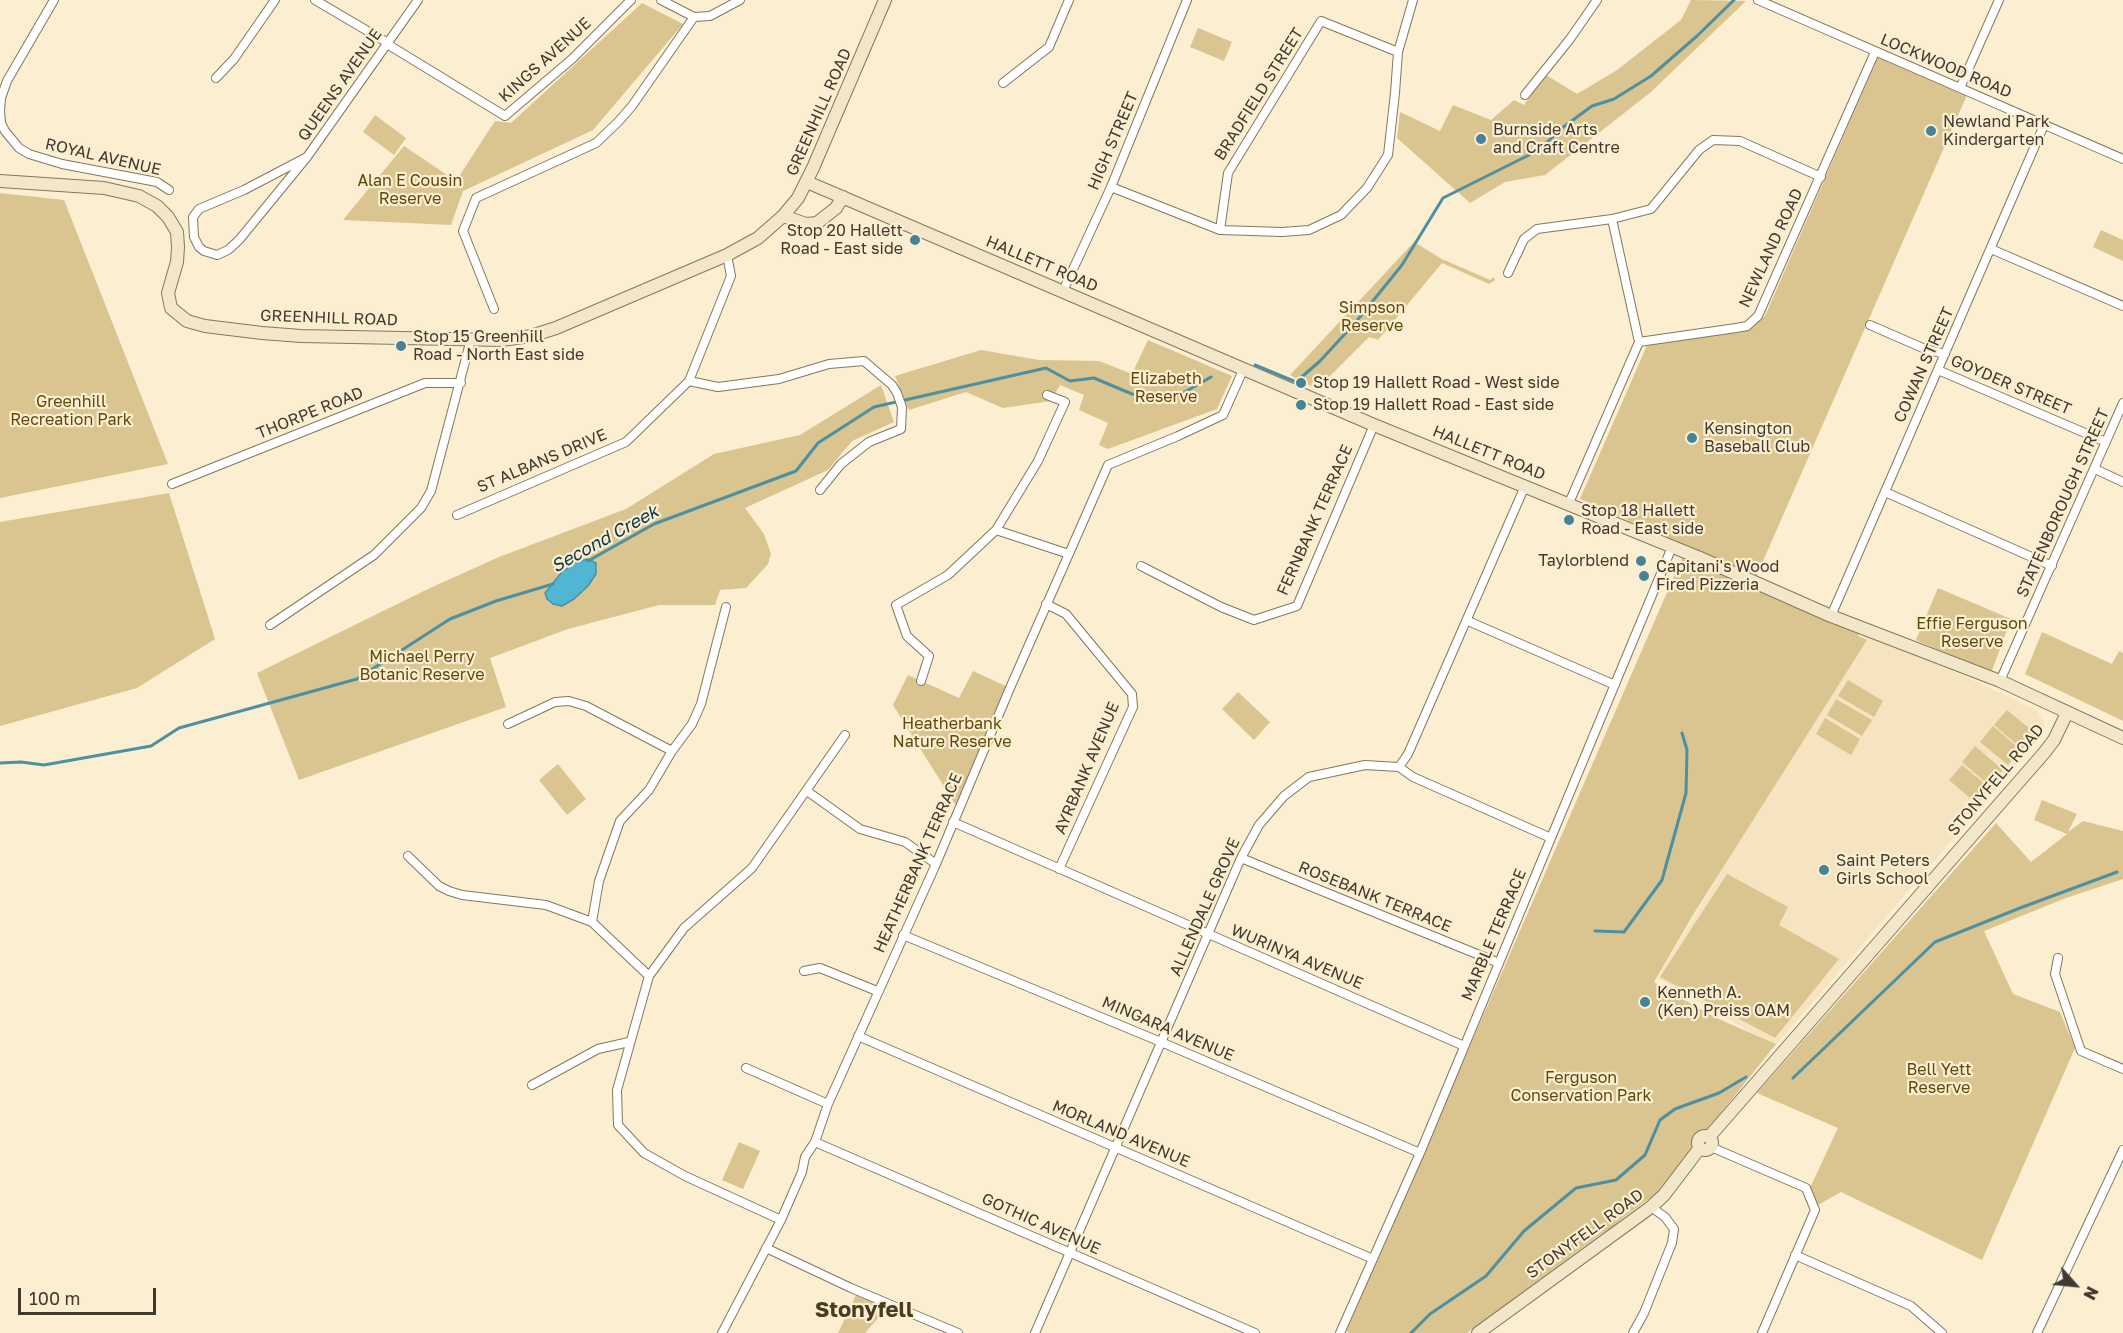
<!DOCTYPE html>
<style>
body{margin:0}
#map{position:relative;width:2123px;height:1333px;overflow:hidden;background:#fbeed1;font-family:"Golos Text",sans-serif}
canvas{display:block}
.north{position:absolute;left:2045px;top:1255px;width:60px;height:60px;-webkit-text-stroke:4px #fbeed1;paint-order:stroke;rotate:117deg;font-size:16px;font-weight:700;line-height:24px;text-align:center;color:#403a2f}
.north::after{content:'';display:block;margin:auto;width:21px;height:27px;background:#403a2f;clip-path:polygon(50% 0,100% 100%,50% 72%,0 100%)}
.scale{position:absolute;left:18px;top:1288px;width:138px;height:27px;box-sizing:border-box;border:3px solid #403a2f;border-top:0;padding-left:8px;font-size:18px;line-height:21px;white-space:nowrap;color:#403a2f;-webkit-text-stroke:4px #fbeed1;paint-order:stroke}
</style>
<div id="map">
<canvas width="2123" height="1333"></canvas>
<div class="north">N</div>
<div class="scale">100 m</div>
</div>
<script>
const ctx = document.querySelector('canvas').getContext('2d');
ctx.lineJoin = 'round';
function fill(path, color) {
  ctx.fillStyle = color;
  ctx.fill(path, 'evenodd');
}
function poly(rows) {
  const path = new Path2D();
  for (const r of rows) {
    if (r.length === 3) {
      path.moveTo(r[0] + r[2], r[1]);
      path.arc(r[0], r[1], r[2], 0, 2 * Math.PI);
      continue;
    }
    path.moveTo(r[0], r[1]);
    for (let i = 2; i < r.length; i += 2) path.lineTo(r[i], r[i + 1]);
  }
  return path;
}
function stroke(path, color, width, dash) {
  ctx.strokeStyle = color;
  ctx.lineWidth = width;
  ctx.lineCap = dash ? 'butt' : 'round';
  ctx.setLineDash(dash || []);
  ctx.stroke(path);
}
function label(font, color, halo, rows, align = 'center') {
  ctx.font = font + ' "Golos Text",sans-serif';
  ctx.lineWidth = 4.5;
  ctx.setLineDash([]);
  ctx.textBaseline = 'middle';
  ctx.strokeStyle = halo;
  ctx.fillStyle = color;
  for (const [text, x, y, turn = 0] of rows) {
    ctx.save();
    ctx.translate(x, y);
    ctx.rotate((+turn || 0) * Math.PI / 180);
    ctx.textAlign = isNaN(turn) ? turn : align;
    if (halo) ctx.strokeText(text, 0, 0);
    ctx.fillText(text, 0, 0);
    ctx.restore();
  }
}
const built = poly([
 [1866,631,2037,710,2045,726,2038,740,1775,1046,1657,978]
]);
const green = poly([
 [1691,0,1746,1,1651,92,1545,175,1505,182,1470,203,1397,138,1400,112,1440,131,1453,105,1491,120,1514,100,1524,105,1546,75,1577,94,1617,70,1681,20],
 [642,3,683,24,593,130,463,191,451,225,343,220,404,146,456,181,495,121,511,123],
 [1198,28,1232,42,1224,61,1190,47],
 [1878,57,1967,95,1756,577,1580,499,1648,343,1742,332,1765,316],
 [375,115,406,138,394,155,363,132],
 [0,193,64,200,168,464,0,498],
 [2101,230,2123,240,2123,261,2093,247],
 [1414,242,1442,259,1490,280,1494,277,1495,280,1489,284,1442,263,1378,340,1369,337,1317,389,1290,375],
 [1148,340,1232,376,1217,409,1108,449,1099,445,1108,423,1079,410,1084,395,1060,385,1051,401,1003,408,966,392,909,410,895,376,981,350,1039,360,1099,361,1132,374],
 [881,385,894,422,852,441,828,470,745,508,764,534,771,554,768,564,746,588,720,590,715,605,659,605,568,629,490,658,506,707,299,780,257,673,428,589,499,557,626,509,714,454,800,435],
 [169,493,215,639,137,688,0,726,0,522],
 [1682,558,1860,631,1858,636,1867,640,1693,915,1654,982,1714,1017,1776,1044,1657,1193,1621,1219,1614,1226,1598,1236,1467,1333,1350,1333,1346,1331],
 [1938,588,2011,619,1991,673,1916,640],
 [2042,632,2112,664,2119,651,2123,653,2123,721,2025,674],
 [973,671,1010,688,958,809,893,705,908,675,959,698],
 [1848,680,1883,701,1874,717,1838,696],
 [1238,692,1270,722,1254,740,1222,709],
 [1836,699,1872,720,1862,736,1827,715],
 [2007,710,2035,733,2022,749,1994,725],
 [1825,718,1860,739,1851,755,1816,734],
 [1993,726,2021,750,2008,765,1980,742],
 [1975,746,2003,770,1990,786,1962,762],
 [558,764,586,799,567,815,539,780],
 [1962,765,1990,788,1977,804,1949,780],
 [2042,800,2077,814,2068,832,2083,821,2123,831,2123,879,2066,898,1984,931,2013,994,2060,1012,2075,1048,1982,1260,1841,1192,1816,1206,1809,1190,1838,1128,1757,1093,1996,823,2031,862,2067,834,2034,820],
 [1727,874,1788,907,1779,925,1839,959,1775,1038,1660,977],
 [739,1142,760,1151,743,1189,722,1180],
 [856,1295,887,1308,865,1333,838,1333]
]);
const water = poly([
 [588,559,596,563,596,574,588,586,574,599,562,606,553,604,547,599,545,593,562,572,575,563,588,559]
]);
const stream = poly([
 [1255,365,1296,382,1320,361,1355,323,1402,265,1443,198,1539,150,1562,128,1592,106,1614,99,1651,76,1697,36,1734,0],
 [588,561,654,524,796,471,818,443,874,407,1046,368,1070,381,1094,378,1132,394,1176,397,1211,377],
 [0,763,21,762,44,765,151,746,179,728,357,679,450,619,496,601,553,584],
 [1595,931,1624,932,1662,880,1686,793,1687,750,1682,733],
 [1793,1078,1935,942,2020,908,2117,872],
 [1411,1333,1430,1314,1486,1276,1524,1231,1576,1188,1616,1180,1645,1155,1660,1120,1675,1109,1719,1093,1746,1077]
]);
const street = poly([
 [54,0,7,81,1,98,0,111,1,123,5,131,19,148,29,154,62,164,157,182,169,190],
 [315,0,388,43],
 [661,0,694,17],
 [1758,0,2123,159],
 [387,44,505,116,572,59,631,0],
 [216,78,234,59,275,0],
 [1003,83,1049,47,1069,0],
 [1960,88,1999,0],
 [1525,95,1570,39,1597,0],
 [307,157,244,190,199,209,193,217,194,237,199,247,204,251,217,255,228,250,239,240,307,157,418,0],
 [1111,187,1220,230,1282,232,1309,230,1341,215,1367,188,1388,155,1395,93,1398,52,1413,0],
 [1612,219,1639,342],
 [1220,230,1228,173,1321,21,1398,52],
 [1991,249,2123,306],
 [727,255,731,276,689,381,718,387,779,379,829,364,864,361,892,385,897,393,902,407,901,429,869,442,841,464,820,490],
 [1508,273,1524,239,1537,229,1612,219,1651,209,1699,150,1713,140,1740,141,1821,177],
 [1063,291,1111,187,1187,0],
 [494,309,463,231,476,198,596,143,618,122,632,106,694,17,710,16,740,0],
 [1870,325,1925,349,1945,354],
 [1938,370,2106,442],
 [2095,469,2123,482],
 [172,484,425,383,461,383],
 [1885,492,2052,566],
 [1569,503,1639,342,1736,328,1747,326,1758,316,1875,52],
 [457,515,626,442,689,381],
 [996,530,1069,554],
 [1141,566,1221,607,1254,620,1297,606,1374,425],
 [1046,604,1066,614,1132,694,1133,707,1059,869],
 [1831,616,2044,125],
 [1468,621,1615,685],
 [270,625,374,555,421,508,431,491,471,339],
 [921,681,929,656,907,636,896,605,948,575,996,530,1038,461,1065,402,1047,395],
 [2000,681,2123,403],
 [508,724,555,702,569,701,586,706,672,751],
 [1399,767,1413,777,1551,838],
 [807,791,860,829,905,842,936,864],
 [953,822,1464,1046],
 [408,856,439,886,449,891,462,895,546,905,592,922,649,976],
 [1241,858,1499,963],
 [592,922,599,881,620,821,649,790,672,751,692,724,701,704,726,607],
 [903,935,1161,1042,1420,1153],
 [2058,958,2055,974,2081,1051,2123,1069],
 [804,971,820,968,877,991],
 [858,1036,1373,1259],
 [746,1068,828,1104],
 [532,1085,598,1049,629,1042],
 [815,1142,1255,1333],
 [1711,1147,1806,1188,1815,1210,1762,1333],
 [781,1220,685,1176,644,1153,618,1125,617,1090,649,976,684,928,752,868,845,735],
 [766,1248,851,1288,958,1333],
 [1795,1255,1911,1306,1942,1333],
 [722,1333,781,1220,802,1172,805,1157,815,1142,828,1104,936,864,1010,688,1108,465,1178,436,1223,415,1244,368],
 [1035,1333,1241,858,1259,825,1284,796,1309,777,1365,765,1399,767,1408,754,1525,486],
 [1340,1333,1420,1153,1672,547],
 [1633,1333,1644,1313,1672,1243,1674,1229,1665,1217,1651,1207],
 [2037,1333,2123,1150]
]);
const secondary = poly([
 [0,181,104,188,139,196,157,206,168,217,177,232,178,247,177,262,168,293,171,308,187,321,205,326,262,333,301,336,502,340,531,336,556,328,727,255,758,238,783,216,798,198,813,168,885,0],
 [807,182,1374,425,1700,558,1831,616,2000,681,2123,738],
 [783,216,806,224,817,223,836,208,843,197],
 [1705,1143,7],
 [1709,1137,2044,753,2054,740,2067,713],
 [1478,1333,1651,1207,1664,1195,1699,1149]
]);
const markers = [
 [1931,131,6,"#448398"],
 [1481,139,6,"#448398"],
 [915,240,6,"#448398"],
 [401,346,6,"#448398"],
 [1301,383,6,"#448398"],
 [1301,405,6,"#448398"],
 [1692,438,6,"#448398"],
 [1569,520,6,"#448398"],
 [1641,561,6,"#448398"],
 [1644,576,6,"#448398"],
 [1824,870,6,"#448398"],
 [1645,1002,6,"#448398"]
];
const streetNames = [
 ["KINGS AVENUE",545,60,-42],
 ["LOCKWOOD ROAD",1946,66,23],
 ["QUEENS AVENUE",340,85,-55],
 ["BRADFIELD STREET",1259,94,-58],
 ["GREENHILL ROAD",819,112,-66],
 ["HIGH STREET",1113,141,-67],
 ["ROYAL AVENUE",103,157,13],
 ["NEWLAND ROAD",1771,248,-65],
 ["HALLETT ROAD",1042,264,23],
 ["GREENHILL ROAD",329,318,2],
 ["COWAN STREET",1924,365,-66],
 ["GOYDER STREET",2011,385,23],
 ["THORPE ROAD",310,413,-22],
 ["HALLETT ROAD",1489,453,22],
 ["ST ALBANS DRIVE",542,461,-23],
 ["STATENBOROUGH STREET",2063,503,-66],
 ["FERNBANK TERRACE",1315,520,-66],
 ["AYRBANK AVENUE",1087,768,-67],
 ["STONYFELL ROAD",1996,780,-50],
 ["HEATHERBANK TERRACE",918,863,-66],
 ["ROSEBANK TERRACE",1375,897,22],
 ["ALLENDALE GROVE",1205,907,-66],
 ["MARBLE TERRACE",1494,935,-67],
 ["WURINYA AVENUE",1297,957,23],
 ["MINGARA AVENUE",1168,1029,23],
 ["MORLAND AVENUE",1121,1134,23],
 ["GOTHIC AVENUE",1041,1224,24],
 ["STONYFELL ROAD",1585,1234,-36]
];
const poiNames = [
 ["Newland Park",1943,122],
 ["Kindergarten",1943,140],
 ["Burnside Arts",1493,130],
 ["and Craft Centre",1493,148],
 ["Stop 20 Hallett",903,231,"right"],
 ["Road - East side",903,249,"right"],
 ["Stop 15 Greenhill",413,337],
 ["Road - North East side",413,355],
 ["Stop 19 Hallett Road - West side",1313,383],
 ["Stop 19 Hallett Road - East side",1313,405],
 ["Kensington",1704,429],
 ["Baseball Club",1704,447],
 ["Stop 18 Hallett",1581,511],
 ["Road - East side",1581,529],
 ["Taylorblend",1629,561,"right"],
 ["Capitani's Wood",1656,567],
 ["Fired Pizzeria",1656,585],
 ["Saint Peters",1836,861],
 ["Girls School",1836,879],
 ["Kenneth A.",1657,993],
 ["(Ken) Preiss OAM",1657,1011]
];
const parkNames = [
 ["Alan E Cousin",410,181],
 ["Reserve",410,199],
 ["Simpson",1372,308],
 ["Reserve",1372,326],
 ["Elizabeth",1166,379],
 ["Reserve",1166,397],
 ["Greenhill",71,402],
 ["Recreation Park",71,420],
 ["Effie Ferguson",1972,624],
 ["Reserve",1972,642],
 ["Michael Perry",422,657],
 ["Botanic Reserve",422,675],
 ["Heatherbank",952,724],
 ["Nature Reserve",952,742],
 ["Bell Yett",1939,1070],
 ["Reserve",1939,1088],
 ["Ferguson",1581,1078],
 ["Conservation Park",1581,1096]
];
const waterNames = [
 ["Second Creek",605,539,-29]
];
const districtNames = [
 ["Stonyfell",864,1310]
];
fill(built, '#f5e4bf');
fill(green, '#dac48f');
fill(water, '#51b5d4');
stroke(water, '#4c90a2', 1.5);
stroke(stream, '#4c90a2', 3);
stroke(street, '#83785d', 10);
stroke(secondary, '#83785d', 14);
stroke(street, '#fff', 8);
stroke(secondary, '#f3e7c9', 12);
for (const [x, y, r, color] of markers) {
  const dot = new Path2D();
  dot.arc(x, y, r, 0, 2 * Math.PI);
  ctx.fillStyle = color;
  ctx.fill(dot);
  stroke(dot, '#fbeed1', 2);
}
label('16px', '#403a2f', '#fbeed1', streetNames);
label('16px', '#403a2f', '#fbeed1', poiNames, 'left');
label('16px', '#5e480a', '#fbeed1', parkNames);
label('italic 18px', '#0a3946', '#fbeed1', waterNames);
label('bold 22px', '#483d24', '#fbeed1', districtNames);
</script>
